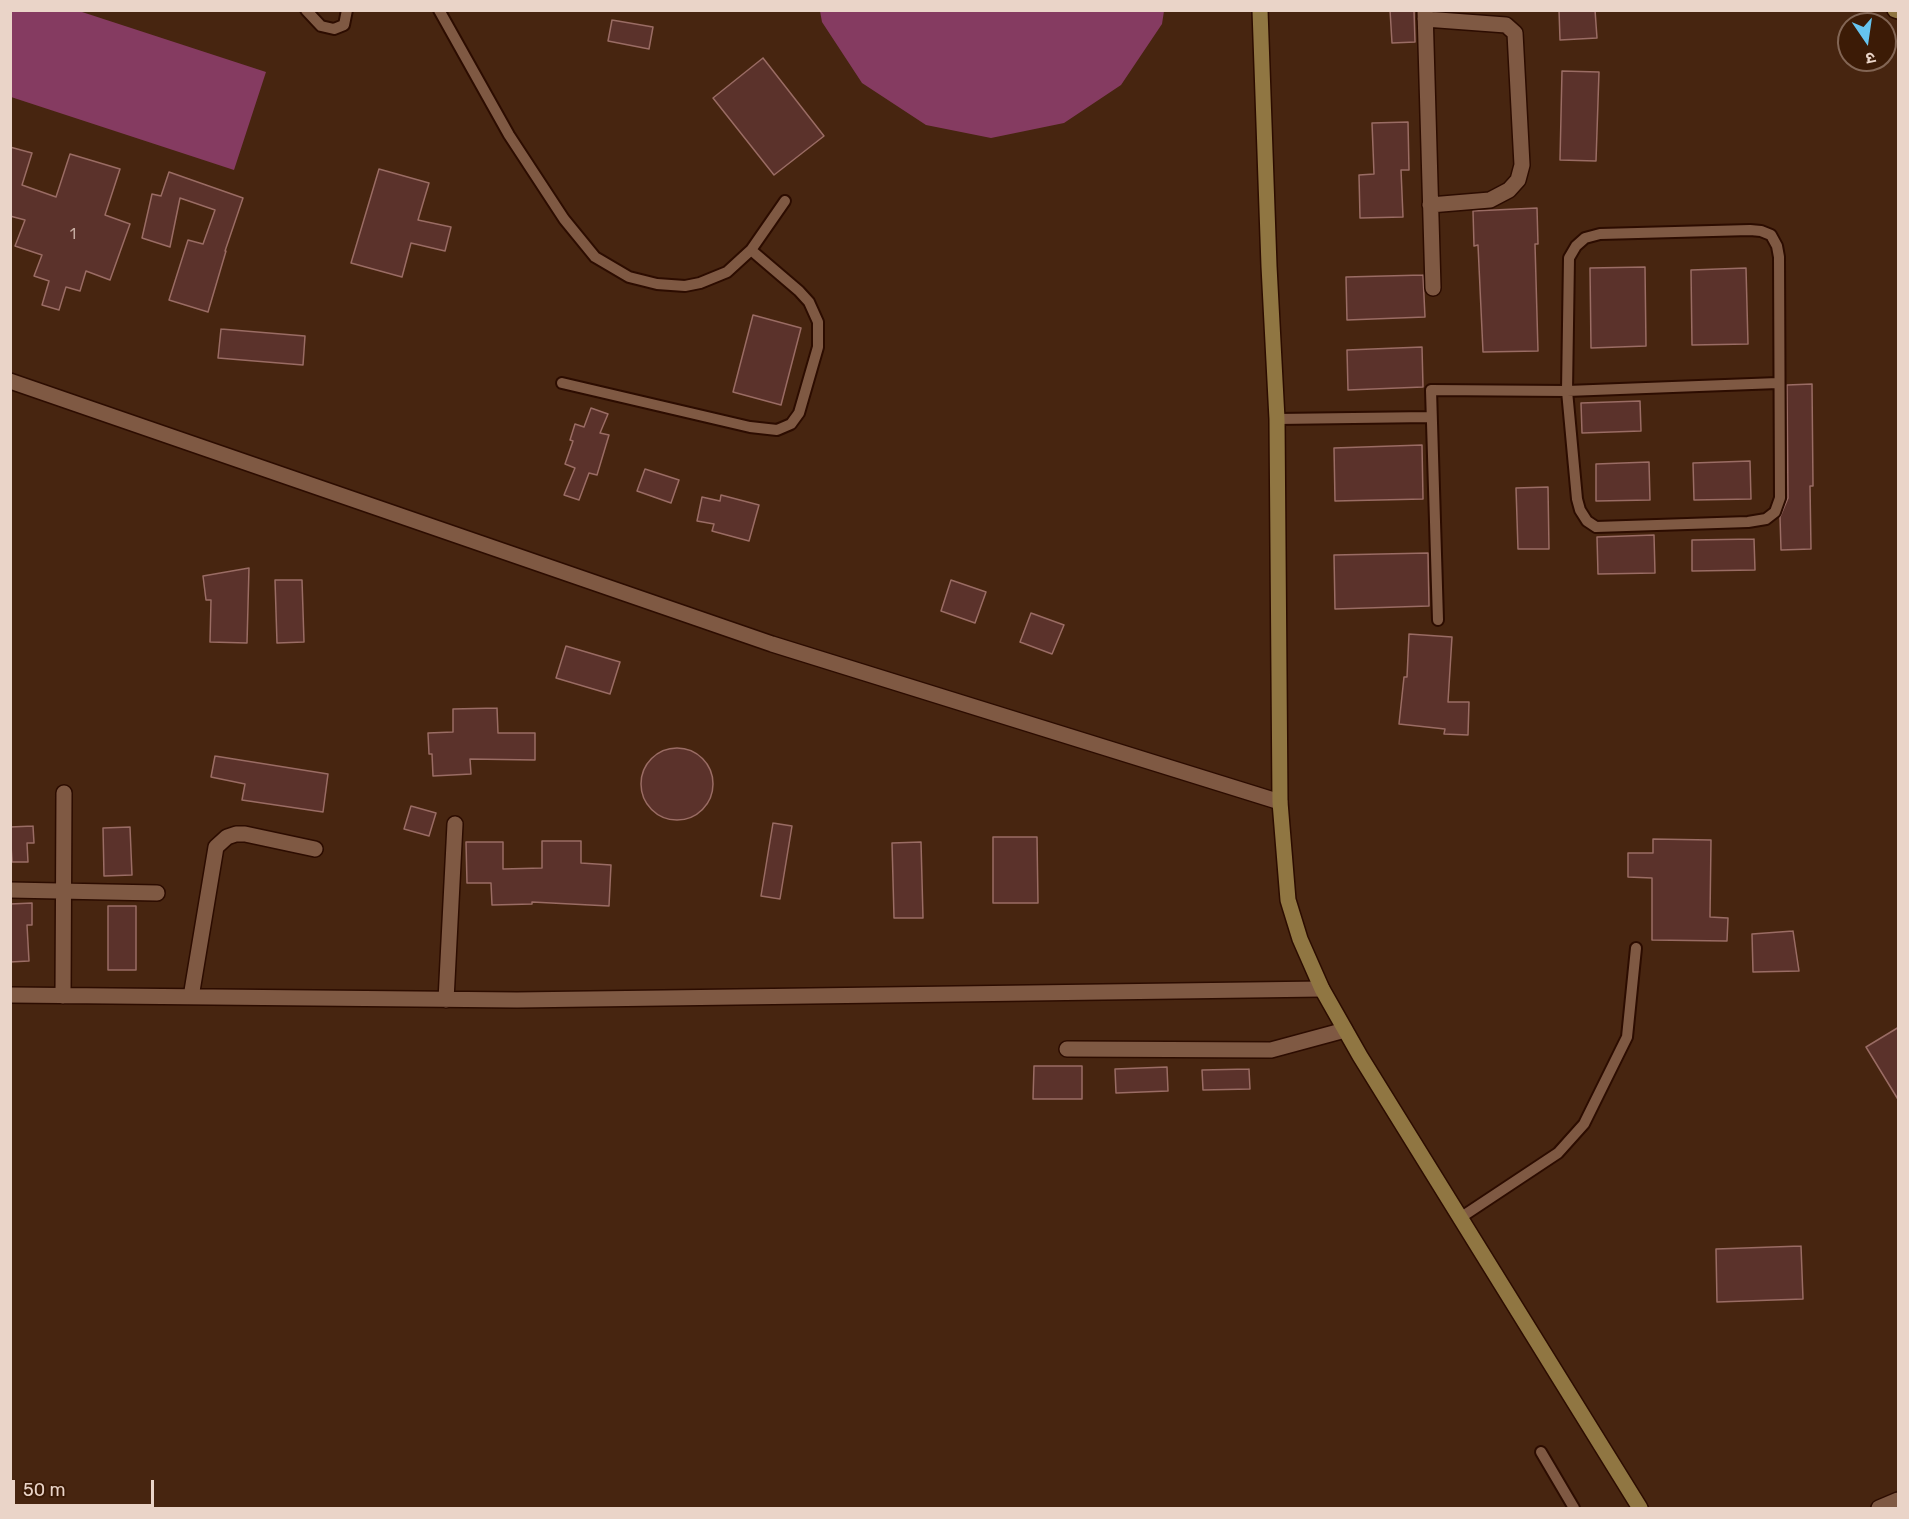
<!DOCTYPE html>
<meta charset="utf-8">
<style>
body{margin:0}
#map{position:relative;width:1909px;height:1519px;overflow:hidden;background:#472510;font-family:Rubik,"Noto Sans Devanagari",sans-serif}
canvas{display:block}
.frame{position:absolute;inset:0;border:12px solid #ead4c8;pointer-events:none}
.north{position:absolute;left:1837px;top:12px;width:60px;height:60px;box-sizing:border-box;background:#3c1b06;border:2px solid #826554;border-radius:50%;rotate:167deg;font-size:16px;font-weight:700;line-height:24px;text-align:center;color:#ead4c8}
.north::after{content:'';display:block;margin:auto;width:21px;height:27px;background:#66c4ef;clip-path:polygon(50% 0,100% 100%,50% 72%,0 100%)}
.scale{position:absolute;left:12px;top:1480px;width:142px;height:27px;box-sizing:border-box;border:3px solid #ead4c8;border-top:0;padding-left:8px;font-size:18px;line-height:21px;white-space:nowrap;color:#ead4c8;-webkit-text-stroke:4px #3c1b06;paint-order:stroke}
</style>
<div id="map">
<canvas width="1909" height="1519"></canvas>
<div class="frame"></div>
<div class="north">उ</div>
<div class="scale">50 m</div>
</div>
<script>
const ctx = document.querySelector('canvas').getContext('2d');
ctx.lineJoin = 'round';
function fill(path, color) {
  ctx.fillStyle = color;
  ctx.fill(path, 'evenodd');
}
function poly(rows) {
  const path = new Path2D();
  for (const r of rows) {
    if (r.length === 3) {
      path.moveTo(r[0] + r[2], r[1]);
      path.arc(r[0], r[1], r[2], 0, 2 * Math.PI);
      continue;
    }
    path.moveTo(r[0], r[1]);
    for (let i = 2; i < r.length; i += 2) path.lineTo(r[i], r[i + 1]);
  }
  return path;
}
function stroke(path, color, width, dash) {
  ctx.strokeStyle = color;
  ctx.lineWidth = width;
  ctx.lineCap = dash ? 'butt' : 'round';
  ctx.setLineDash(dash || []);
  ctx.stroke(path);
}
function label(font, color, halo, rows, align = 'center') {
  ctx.font = font + ' Rubik,sans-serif';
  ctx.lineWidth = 4.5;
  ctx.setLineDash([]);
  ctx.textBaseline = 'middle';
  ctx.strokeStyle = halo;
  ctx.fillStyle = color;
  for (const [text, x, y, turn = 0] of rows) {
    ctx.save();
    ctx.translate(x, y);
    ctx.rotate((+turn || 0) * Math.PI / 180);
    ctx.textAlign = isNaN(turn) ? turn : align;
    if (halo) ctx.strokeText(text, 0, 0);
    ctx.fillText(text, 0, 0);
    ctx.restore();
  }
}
const green = poly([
 [11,10,79,11,266,72,234,170,11,97],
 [820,11,820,10,1164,11,1162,24,1121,85,1064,123,991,138,926,125,862,83,822,22]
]);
const building = poly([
 [1390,10,1414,10,1415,42,1392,43,1390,10],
 [1559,10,1595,10,1597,38,1560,40,1559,10],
 [612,20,653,27,649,49,608,41,612,20],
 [763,58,824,136,774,175,713,98,763,58],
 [1562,71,1599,72,1596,161,1560,160,1562,71],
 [1408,122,1409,170,1401,170,1403,217,1360,218,1359,175,1374,174,1372,123,1408,122],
 [10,147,32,153,22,185,56,197,70,154,120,169,105,215,130,224,110,280,86,271,80,291,66,287,59,310,42,305,49,281,34,276,42,255,15,246,25,220,10,216,10,147],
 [379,169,429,183,418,220,451,227,445,251,411,243,402,277,351,263,379,169],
 [169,172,243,198,225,251,226,251,208,312,169,300,188,240,203,244,215,210,180,198,170,247,142,238,152,194,161,196,169,172],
 [1537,208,1538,244,1535,244,1538,351,1483,352,1478,245,1474,246,1473,211,1537,208],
 [1645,267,1646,346,1591,348,1590,268,1645,267],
 [1746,268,1748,344,1692,345,1691,270,1746,268],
 [1423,275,1425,317,1347,320,1346,277,1423,275],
 [753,315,801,328,781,405,733,392,753,315],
 [221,329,305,336,303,365,218,358,221,329],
 [1422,347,1423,387,1348,390,1347,350,1422,347],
 [1812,384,1813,486,1810,486,1811,549,1781,550,1780,517,1788,498,1787,385,1812,384],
 [1640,401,1641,431,1582,433,1581,403,1640,401],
 [591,408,608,414,600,433,609,435,597,475,589,473,579,500,564,495,575,468,565,464,573,441,570,440,575,424,584,427,591,408],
 [1422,445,1423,499,1335,501,1334,448,1422,445],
 [1750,461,1751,499,1694,500,1693,463,1750,461],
 [1649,462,1650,500,1596,501,1596,464,1649,462],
 [645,469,679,480,671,503,637,491,645,469],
 [1548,487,1549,549,1518,549,1516,488,1548,487],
 [721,495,759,505,749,541,712,531,714,524,697,521,702,497,720,501,721,495],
 [1654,535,1655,573,1598,574,1597,537,1654,535],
 [1754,539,1755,570,1692,571,1692,540,1754,539],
 [1428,553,1429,606,1335,609,1334,555,1428,553],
 [249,568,247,643,210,642,211,600,206,600,203,576,249,568],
 [275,580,302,580,304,642,277,643,275,580],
 [951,580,986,592,975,623,941,611,951,580],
 [1031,613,1064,625,1052,654,1020,642,1031,613],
 [1409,634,1452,637,1448,702,1469,702,1468,735,1444,734,1445,729,1399,724,1404,677,1407,677,1409,634],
 [566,646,620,662,610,694,556,678,566,646],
 [497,708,498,733,535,733,535,760,470,759,471,774,433,776,432,754,429,754,428,733,453,732,453,709,497,708],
 [677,784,36],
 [215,756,328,774,323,812,242,800,245,784,211,777,215,756],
 [411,806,436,813,429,836,404,829,411,806],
 [773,823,792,826,780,899,761,896,773,823],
 [33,826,34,843,27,843,28,862,12,862,10,827,33,826],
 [130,827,132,875,104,876,103,828,130,827],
 [993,837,1037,837,1038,903,993,903,993,837],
 [1653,839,1711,840,1710,917,1728,918,1727,941,1652,940,1652,878,1628,877,1628,853,1653,853,1653,839],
 [542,841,581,841,581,863,611,865,609,906,532,902,532,904,492,905,491,883,467,883,466,842,503,842,503,869,542,868,542,841],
 [921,842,923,918,894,918,892,843,921,842],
 [32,903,32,925,27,925,29,961,10,962,10,904,32,903],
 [108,906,136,906,136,970,108,970,108,906],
 [1793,931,1799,971,1753,972,1752,934,1793,931],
 [1899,1027,1899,1101,1866,1047,1899,1027],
 [1034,1066,1082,1066,1082,1099,1033,1099,1034,1066],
 [1167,1067,1168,1091,1116,1093,1115,1069,1167,1067],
 [1249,1069,1250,1089,1203,1090,1202,1070,1249,1069],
 [1801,1246,1803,1299,1717,1302,1716,1249,1801,1246]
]);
const lane = poly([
 [306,10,321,26,334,29,344,25,347,10],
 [439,10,509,135,564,219,595,257,629,277,657,284,685,286,700,283,727,272,751,250,785,201],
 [1750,230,1761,231,1771,235,1777,246,1779,257,1780,498,1775,512,1766,519,1748,522,1596,527,1587,521,1580,510,1577,499,1567,391,1569,258,1576,246,1585,238,1600,234,1750,230],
 [562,383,750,427,777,430,791,424,799,413,818,347,818,322,809,302,799,291,751,250],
 [1277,419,1430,417],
 [1438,620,1431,390,1567,391,1778,383],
 [1460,1218,1558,1153,1584,1124,1627,1037,1636,948],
 [1541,1452,1574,1508]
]);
const street = poly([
 [1425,10,1433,288],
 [1425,19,1506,25,1515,33,1522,165,1518,180,1509,190,1490,200,1430,205],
 [10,381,772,644,1280,802],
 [10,890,157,893],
 [10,995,517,1000,1322,989],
 [63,996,64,793],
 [191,997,216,847,227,837,236,834,245,834,315,849],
 [446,1000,455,824],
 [1067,1049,1271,1050,1345,1030],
 [1879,1508,1898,1500]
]);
const secondary = poly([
 [1260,10,1269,266,1277,419,1280,802,1288,900,1300,939,1322,989,1360,1056,1640,1508],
 [1895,10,1898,11]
]);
const numberNames = [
 ["1",73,235]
];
fill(green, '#853b61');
fill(building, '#5b322b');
stroke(building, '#9a6c64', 1.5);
stroke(lane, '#2c0c00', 14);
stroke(street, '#2c0c00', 18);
stroke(secondary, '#2c0c00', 18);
stroke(lane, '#7f5943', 10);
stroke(street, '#7f5943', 15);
stroke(secondary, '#907642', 15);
label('15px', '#c6aca1', null, numberNames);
</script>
